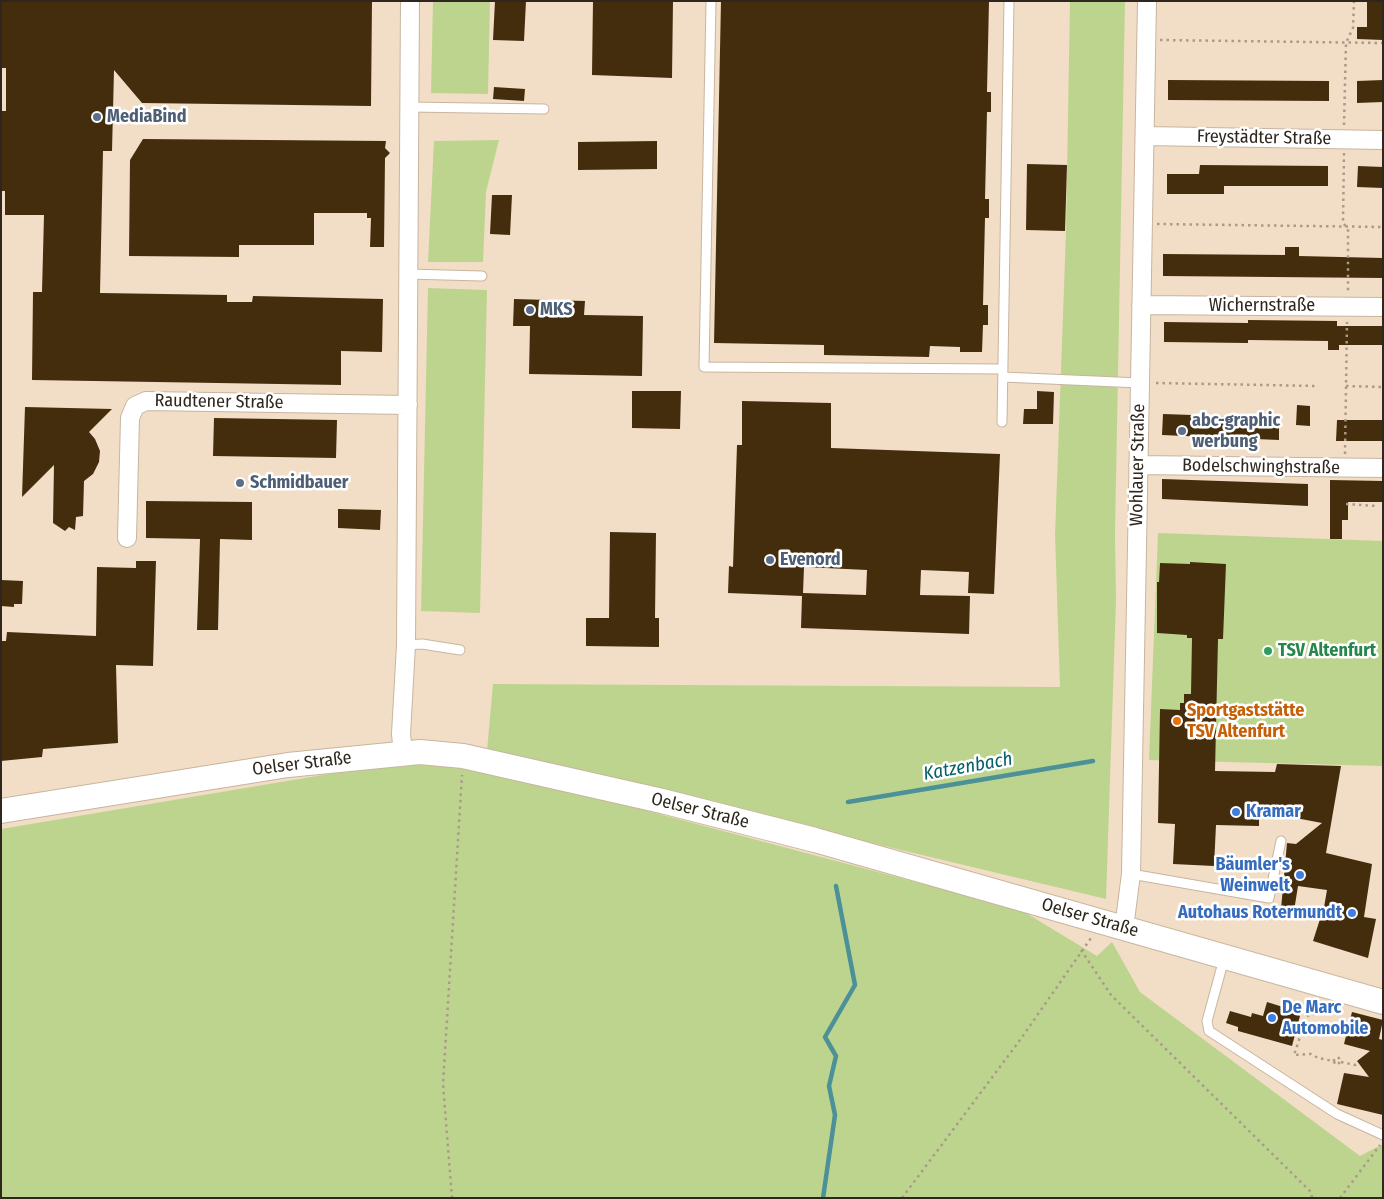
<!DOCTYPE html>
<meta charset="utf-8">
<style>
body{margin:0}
#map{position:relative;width:1384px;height:1199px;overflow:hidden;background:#f2dec6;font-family:"Fira Sans Condensed",sans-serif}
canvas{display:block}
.frame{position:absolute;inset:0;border:2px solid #2f271e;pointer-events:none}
</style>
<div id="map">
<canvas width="1384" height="1199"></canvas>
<div class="frame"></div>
</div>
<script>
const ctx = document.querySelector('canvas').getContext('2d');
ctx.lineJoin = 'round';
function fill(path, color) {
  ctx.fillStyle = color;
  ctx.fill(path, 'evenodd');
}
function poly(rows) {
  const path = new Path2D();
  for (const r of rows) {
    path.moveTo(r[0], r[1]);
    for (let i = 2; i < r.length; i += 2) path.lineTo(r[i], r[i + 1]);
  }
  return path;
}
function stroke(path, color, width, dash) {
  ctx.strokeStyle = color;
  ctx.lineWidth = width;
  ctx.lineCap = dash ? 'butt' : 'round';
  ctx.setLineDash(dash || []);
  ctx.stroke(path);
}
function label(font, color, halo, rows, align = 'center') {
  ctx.font = font + ' "Fira Sans Condensed",sans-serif';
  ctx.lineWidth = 5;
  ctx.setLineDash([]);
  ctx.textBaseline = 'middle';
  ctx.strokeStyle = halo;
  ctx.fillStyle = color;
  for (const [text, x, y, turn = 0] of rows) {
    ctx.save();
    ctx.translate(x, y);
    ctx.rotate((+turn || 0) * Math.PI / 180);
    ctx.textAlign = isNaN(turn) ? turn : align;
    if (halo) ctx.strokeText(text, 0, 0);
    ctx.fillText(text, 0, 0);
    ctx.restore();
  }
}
const green = poly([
 [433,1,490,1,488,94,431,93],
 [1070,1,1125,1,1115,533,1116,600,1106,899,487,751,493,684,1060,687,1055,535,1066,232],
 [499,140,486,192,483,262,428,262,434,141],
 [428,288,487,290,480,613,421,611],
 [1158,533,1383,541,1383,766,1149,760],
 [394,763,497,771,1021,910,1097,956,1112,942,1140,992,1360,1156,1383,1144,1383,1198,1,1198,1,829]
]);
const stream = poly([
 [848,802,1093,761],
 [823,1198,835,1115,829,1086,836,1056,825,1037,855,985,836,886]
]);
const building = poly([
 [1,1,372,1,371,106,142,103,114,70,112,151,103,151,100,293,227,295,227,302,252,302,253,296,383,299,382,352,341,351,341,385,32,380,33,292,42,292,44,215,5,215,5,191,1,191,1,111,6,111,6,68,1,68],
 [495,1,526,1,524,41,493,40],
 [593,1,673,1,672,78,592,75],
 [721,1,989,1,987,92,991,92,991,112,987,112,985,199,989,199,989,218,985,218,983,305,988,305,988,325,983,325,982,352,960,352,960,347,930,346,929,357,824,355,824,345,714,343],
 [1367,1,1383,1,1383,40,1357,39,1357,27,1367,27],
 [1168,80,1329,81,1329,101,1168,100],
 [1383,80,1383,102,1357,103,1357,81],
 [494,87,525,89,524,101,493,99],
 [143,139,386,141,385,148,390,153,385,158,384,247,370,247,371,218,367,218,367,213,314,213,314,245,239,245,239,257,129,256,130,160],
 [657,141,657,169,578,170,578,142],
 [1027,164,1067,165,1065,231,1026,230],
 [1200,165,1328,166,1328,186,1224,186,1224,194,1167,194,1167,174,1199,174],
 [1358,166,1383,167,1383,188,1357,187],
 [492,195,512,195,510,235,490,234],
 [1285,247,1299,247,1299,256,1383,258,1383,278,1163,276,1163,254,1285,255],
 [514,299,585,301,584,315,643,316,642,376,529,374,530,326,513,326],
 [1248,320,1337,321,1337,326,1383,326,1383,345,1339,345,1339,350,1328,350,1328,341,1248,340,1248,343,1164,342,1164,322,1248,323],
 [632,391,681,391,680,429,632,428],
 [1037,391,1054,392,1053,424,1023,424,1024,409,1037,409],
 [742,401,831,403,831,448,1000,454,994,594,968,593,969,572,921,570,920,595,970,596,969,634,801,628,802,596,728,593,729,566,733,567,737,445,742,445],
 [804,567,867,570,866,595,803,593],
 [1297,405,1310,406,1310,426,1296,425],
 [25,407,112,409,89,432,95,439,100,451,99,462,93,474,84,481,83,516,76,517,75,530,69,527,65,531,53,523,54,465,22,497],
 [1163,414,1279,418,1279,440,1162,435],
 [214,418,337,420,336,458,213,456],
 [1337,420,1383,420,1383,441,1336,441],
 [1162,479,1308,484,1308,506,1162,499],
 [1330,480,1383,481,1383,502,1348,502,1348,520,1342,520,1342,539,1330,539],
 [146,501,252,502,252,540,220,539,218,630,197,630,200,539,146,538],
 [338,509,381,510,380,530,338,528],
 [610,532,656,533,655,618,659,618,659,647,586,646,586,618,609,618],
 [136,561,156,561,153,666,116,665,118,743,43,749,42,757,1,761,1,641,6,641,7,632,96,636,97,567,136,568],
 [1190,562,1226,564,1223,639,1218,639,1215,771,1275,772,1277,764,1341,766,1326,853,1372,864,1364,917,1376,919,1368,958,1313,941,1320,919,1322,919,1327,890,1298,886,1294,911,1281,909,1287,843,1296,844,1322,823,1259,811,1259,826,1216,825,1214,866,1173,864,1175,824,1158,823,1160,709,1180,710,1180,703,1184,703,1184,694,1191,694,1192,638,1187,638,1187,635,1157,633,1157,582,1159,582,1160,563,1190,564],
 [1,580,23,581,22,604,14,604,14,607,1,606],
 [1267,1002,1283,1007,1300,1016,1292,1046,1238,1031,1238,1027,1226,1023,1230,1011,1251,1017,1252,1013,1263,1016],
 [1352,1012,1383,1020,1379,1039,1383,1040,1383,1115,1337,1104,1344,1073,1369,1077,1357,1061,1370,1051,1344,1044]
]);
const path = poly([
 [1160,40,1383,43],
 [1344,125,1346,43,1353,28,1354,1],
 [1344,153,1343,223,1348,229,1348,291],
 [1157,224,1383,227],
 [1156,383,1318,386],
 [1346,386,1383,387],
 [1345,454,1347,322],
 [1346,504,1377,506],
 [1081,950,1111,995,1311,1192,1312,1198],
 [1333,1061,1338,1057,1341,1061,1337,1065,1333,1061,1318,1058,1311,1054,1294,1055,1307,1016,1334,1008],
 [1341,1062,1355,1065,1358,1063],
 [452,1198,443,1084,462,775],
 [902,1198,1020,1040,1091,938],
 [1340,1198,1380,1145]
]);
const service = poly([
 [711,1,704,367,1003,369],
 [409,107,544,109],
 [407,274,482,276],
 [1003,377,1140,383],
 [1002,422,1009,1],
 [406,645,422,644,460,650],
 [1131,874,1269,898,1281,841],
 [1224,959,1207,1021,1209,1031,1337,1114,1383,1135]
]);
const minor = poly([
 [1145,136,1383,140],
 [1141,305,1383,307],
 [1138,465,1383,468],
 [127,538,130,418,135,406,146,401,408,405],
 [403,753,401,734,406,645,410,1],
 [1124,928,1131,874,1147,1]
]);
const secondary = poly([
 [1,811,288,765,420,752,463,756,662,801,815,840,1383,1002]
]);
const markers = [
 [97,117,5,"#5c6f8a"],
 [530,310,5,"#5c6f8a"],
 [1182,431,5,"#5c6f8a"],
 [240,483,5,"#5c6f8a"],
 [770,560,5,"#5c6f8a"],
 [1268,651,5,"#2e9e5b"],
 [1177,721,5,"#e8710a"],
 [1236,812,5,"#3f7fe0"],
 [1300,875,5,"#3f7fe0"],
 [1352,913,5,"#3f7fe0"],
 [1272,1018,5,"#3f7fe0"]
];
const serviceNames = [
 ["MediaBind",107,117],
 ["MKS",540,310],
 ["abc-graphic",1192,421],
 ["werbung",1192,442],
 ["Schmidbauer",250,483],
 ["Evenord",780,560]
];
const streetNames = [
 ["Freystädter Straße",1264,138,1],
 ["Wichernstraße",1262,306],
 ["Raudtener Straße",219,402,1],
 ["Wohlauer Straße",1138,465,-89],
 ["Bodelschwinghstraße",1261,467,1],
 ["Oelser Straße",302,764,-7],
 ["Oelser Straße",700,811,14],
 ["Oelser Straße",1090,918,16]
];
const leisureNames = [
 ["TSV Altenfurt",1278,651]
];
const foodNames = [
 ["Sportgaststätte",1187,711],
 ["TSV Altenfurt",1187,732]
];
const shopNames = [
 ["Kramar",1246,812],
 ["Bäumler's",1290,865,"right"],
 ["Weinwelt",1290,886,"right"],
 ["Autohaus Rotermundt",1342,913,"right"],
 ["De Marc",1282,1008],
 ["Automobile",1282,1029]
];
const waterNames = [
 ["Katzenbach",968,767,-10]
];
fill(green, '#bdd48f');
stroke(stream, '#4c9197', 4.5);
fill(building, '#442d0c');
stroke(service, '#c8b59f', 11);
stroke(minor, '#c8b59f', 20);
stroke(secondary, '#c8b59f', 26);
stroke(path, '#aa9a88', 2.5, [2.5, 4]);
stroke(service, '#fff', 9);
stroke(minor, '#fff', 18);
stroke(secondary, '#fff', 24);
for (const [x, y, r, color] of markers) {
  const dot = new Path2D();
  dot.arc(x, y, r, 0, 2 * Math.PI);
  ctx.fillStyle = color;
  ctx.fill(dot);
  stroke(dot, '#fff', 2);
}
label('bold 18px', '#4e5e75', '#fff', serviceNames, 'left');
label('18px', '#2f271e', '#fff', streetNames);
label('bold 18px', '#27864d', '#fff', leisureNames, 'left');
label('bold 18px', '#c56008', '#fff', foodNames, 'left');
label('bold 18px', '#366cbe', '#fff', shopNames, 'left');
label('italic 19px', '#046069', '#fff', waterNames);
</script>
